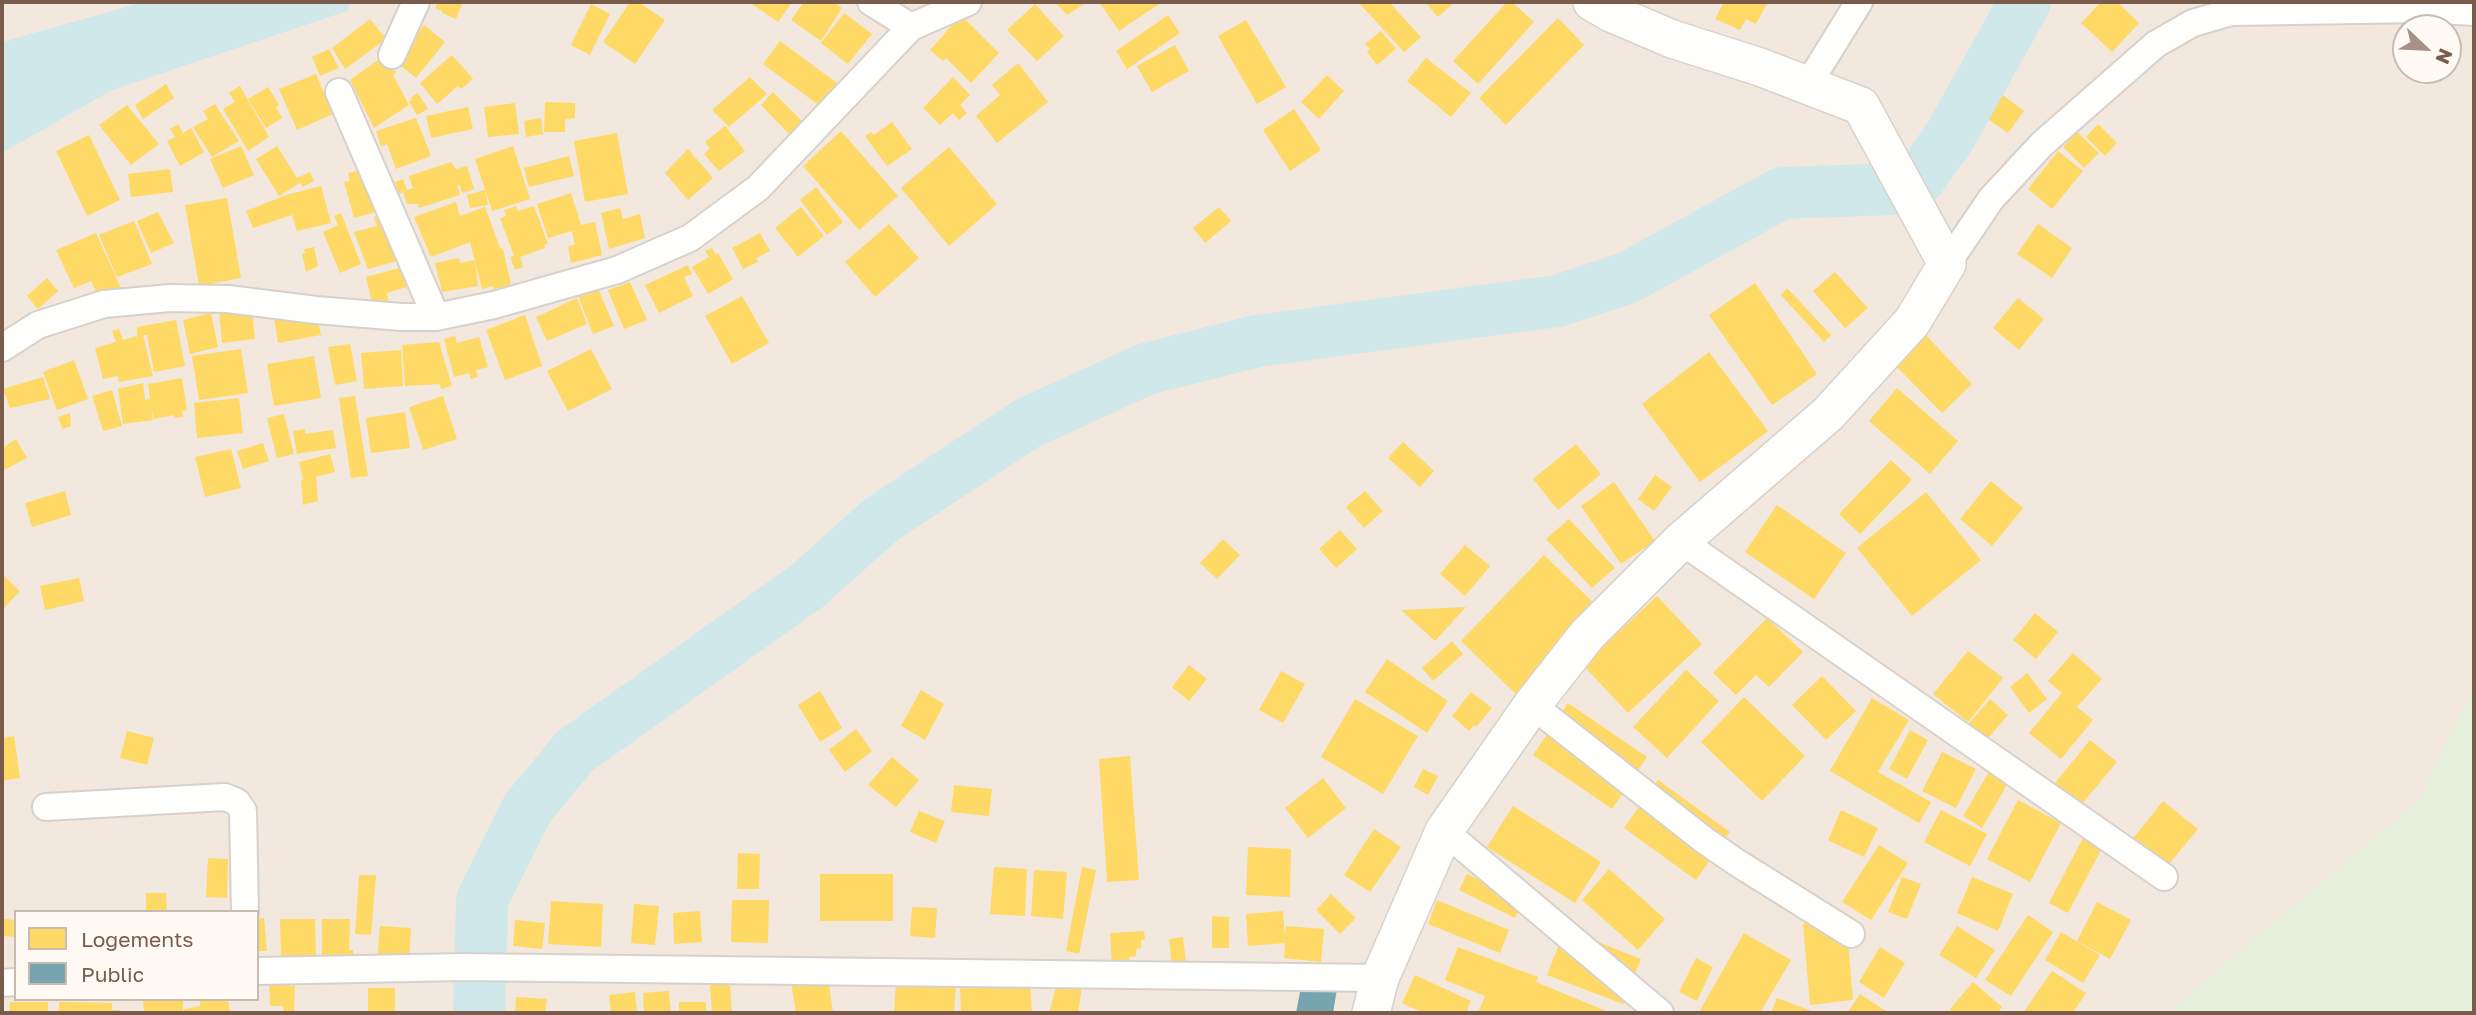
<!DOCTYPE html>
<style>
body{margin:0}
#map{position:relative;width:2476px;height:1015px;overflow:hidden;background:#f9f5f0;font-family:"Golos Text",sans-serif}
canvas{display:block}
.frame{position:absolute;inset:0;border:4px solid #7a5c4d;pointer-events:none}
.legend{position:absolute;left:14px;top:910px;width:245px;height:91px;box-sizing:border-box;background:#fffaf3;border:2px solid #cabbb1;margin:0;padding:9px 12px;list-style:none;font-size:21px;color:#7a5c4d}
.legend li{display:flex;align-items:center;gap:14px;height:35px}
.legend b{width:35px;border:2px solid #cabbb1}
.north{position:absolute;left:2392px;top:14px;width:70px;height:70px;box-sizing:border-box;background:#fffaf3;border:2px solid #cabbb1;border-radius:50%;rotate:113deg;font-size:19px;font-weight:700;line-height:28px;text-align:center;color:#7a5c4d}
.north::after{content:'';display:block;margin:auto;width:24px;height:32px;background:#a69286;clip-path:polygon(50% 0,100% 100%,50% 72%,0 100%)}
</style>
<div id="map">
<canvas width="2476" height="1015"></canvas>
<div class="frame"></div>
<ul class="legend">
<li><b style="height:19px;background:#ffd966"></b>Logements</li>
<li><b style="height:19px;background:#76a5af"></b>Public</li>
</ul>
<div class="north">N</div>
</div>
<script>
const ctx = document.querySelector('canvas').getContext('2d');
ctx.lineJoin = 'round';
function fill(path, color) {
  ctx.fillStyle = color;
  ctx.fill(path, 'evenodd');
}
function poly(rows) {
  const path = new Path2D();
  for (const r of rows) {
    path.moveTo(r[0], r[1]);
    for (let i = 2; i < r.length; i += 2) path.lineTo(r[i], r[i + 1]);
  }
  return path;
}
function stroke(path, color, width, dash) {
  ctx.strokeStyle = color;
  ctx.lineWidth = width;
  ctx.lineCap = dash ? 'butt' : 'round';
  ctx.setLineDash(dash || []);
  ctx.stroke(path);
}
const residential = poly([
 [2,2,2474,2,2474,1013,2,1013],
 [2406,28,2448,28,2448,70,2406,70],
 [16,912,257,912,257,999,16,999]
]);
const green = poly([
 [2474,686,2474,1013,2167,1013,2419,800]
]);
const water = poly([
 [144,2,351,2,347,11,112,90,2,153,2,42]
]);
const homes = poly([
 [438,2,463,2,456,19,442,13,442,11,435,8],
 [630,2,638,2,665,20,635,64,603,42],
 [749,2,792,2,778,22],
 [804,2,833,2,842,8,821,41,791,20],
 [1055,2,1087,2,1067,15],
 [1099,2,1162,2,1119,31],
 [1358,2,1389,2,1421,37,1404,52],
 [1425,2,1455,2,1438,17],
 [1507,2,1512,2,1534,22,1478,84,1453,61],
 [1724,2,1768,2,1756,24,1746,19,1740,30,1715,19],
 [2101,2,2117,2,2139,23,2112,52,2081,23],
 [591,4,610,14,590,55,571,45],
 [1035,4,1064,36,1037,61,1007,30],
 [844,13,872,34,848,64,821,43],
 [961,15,999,53,971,83,946,58,943,61,930,50],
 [1168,15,1180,33,1127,69,1116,51],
 [1558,18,1584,45,1506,125,1479,98],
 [370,19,386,39,345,69,332,48],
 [1246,20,1286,87,1257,104,1218,36],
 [424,25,445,42,416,78,395,61],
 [1381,31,1396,49,1377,65,1367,52,1370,49,1365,44],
 [780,41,841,86,824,109,763,64],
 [1175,45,1189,71,1152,92,1137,66],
 [329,49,339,68,320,76,312,57],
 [385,55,396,72,393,75,409,105,374,128,350,80],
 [452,55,473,79,461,89,458,86,437,104,420,83],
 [1426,58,1471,93,1451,117,1407,81],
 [1018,63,1048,102,997,143,976,116,1000,95,992,85],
 [316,74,326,98,343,91,353,113,336,121,333,114,297,130,279,89],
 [1327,75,1344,91,1319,119,1301,102],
 [750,77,767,94,729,127,712,110],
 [953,77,970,95,960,105,967,113,959,120,953,113,940,125,923,108],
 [166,84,174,98,143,119,135,105],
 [240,86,269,137,248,151,223,109,235,102,229,93],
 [268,87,279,105,276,107,282,118,266,128,248,99],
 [1996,90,2024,111,2008,133,1979,113],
 [773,92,804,123,791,136,761,105],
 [418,93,428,109,417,115,409,102,412,100,410,98],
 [545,102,575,103,575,118,565,119,565,132,544,132],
 [515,103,519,134,488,137,484,107],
 [215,104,239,141,212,157,193,127,208,119,203,111],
 [127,105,159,144,131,165,99,125],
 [468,107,473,129,431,138,426,116],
 [1294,109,1321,150,1290,171,1263,130],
 [416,118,431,156,396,169,387,144,381,147,376,131],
 [541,118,543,134,526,137,524,121],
 [892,122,912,149,887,166,865,136,871,132,874,135],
 [178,124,183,133,191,128,204,152,180,166,167,141,175,137,170,129],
 [2098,124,2117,143,2105,156,2086,137],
 [725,126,745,151,719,171,704,154,710,148,705,142],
 [841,131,898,196,859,230,803,166],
 [2077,132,2099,153,2084,168,2063,147],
 [617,133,628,194,585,202,574,141],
 [89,135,120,200,87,216,56,151],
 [241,146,254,175,223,188,210,159],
 [277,146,297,178,310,172,314,181,303,187,300,183,279,196,256,159],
 [513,146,530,199,492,211,475,159],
 [949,147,997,204,949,246,901,188],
 [688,149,713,178,688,200,665,173],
 [2058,151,2083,171,2052,209,2028,189],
 [569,156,574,176,529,187,524,168],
 [451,162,456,169,467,166,474,189,462,193,460,185,457,186,460,195,419,208,418,204,407,204,403,192,399,194,395,182,403,179,407,190,413,188,409,176],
 [170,169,173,192,131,197,128,174],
 [359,171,365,187,377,183,384,210,354,218,344,182,350,181,348,173],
 [321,186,331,223,297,231,292,215,253,228,246,211,286,195],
 [816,187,843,222,827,235,800,200],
 [485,190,488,205,470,208,467,195],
 [571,193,581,225,595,222,602,255,571,263,568,246,575,245,572,231,548,238,537,204],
 [227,198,241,278,199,286,185,205],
 [456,202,460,216,485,207,500,248,503,249,511,284,493,290,493,286,482,289,470,242,431,257,414,217],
 [516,206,518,211,534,206,548,244,544,245,545,248,520,257,523,267,515,270,510,257,514,256,500,218,506,216,504,210],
 [801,207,824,236,798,257,775,228],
 [1219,207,1231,221,1205,243,1193,228],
 [395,208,385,228,397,261,368,269,354,232,377,226,374,217],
 [620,208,623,219,640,214,645,238,609,249,601,213],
 [158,212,174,243,151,253,137,221],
 [341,213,361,264,340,273,323,232,338,225,334,216],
 [134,221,152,264,117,277,99,235],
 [889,224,919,258,875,297,845,262],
 [2038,224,2072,248,2052,278,2017,254],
 [96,233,121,288,98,296,91,281,74,288,56,250],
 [760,233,770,251,756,258,758,262,743,269,732,248],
 [314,247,318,266,306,272,302,254,305,253,304,249],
 [712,248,715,254,718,253,733,279,708,294,692,267,709,257,705,251],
 [459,258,460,263,475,260,478,286,442,292,435,263],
 [414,264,420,283,387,293,389,305,373,306,366,277],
 [688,265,692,274,684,277,693,296,659,313,645,285],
 [1835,272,1868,308,1845,328,1813,291],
 [47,278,58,291,38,309,27,296],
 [630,282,647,320,624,329,608,290],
 [1755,283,1817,374,1772,405,1709,315],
 [597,286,614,326,593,334,577,293],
 [1787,288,1831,335,1824,342,1781,295],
 [742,296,769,343,732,364,705,316],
 [577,298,587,324,547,341,536,317],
 [2018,298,2044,319,2019,350,1993,328],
 [252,309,255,339,222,343,219,312],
 [316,310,321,335,278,343,274,317],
 [211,313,218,347,190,354,183,320],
 [525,315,542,366,505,380,486,330],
 [176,320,185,366,154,372,147,335,143,335,153,376,119,382,118,376,103,379,95,348,116,342,112,331,119,329,123,340,137,336,137,327],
 [1923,332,1972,384,1942,413,1892,362],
 [455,336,457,343,479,337,488,367,476,370,478,377,471,379,469,373,454,377,444,339],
 [439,342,452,386,441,389,440,384,405,386,402,345],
 [350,344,357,381,335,385,328,347],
 [241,349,248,393,199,400,192,356],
 [591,349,612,389,568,411,547,371],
 [401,350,403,386,364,389,361,353],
 [1709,352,1768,431,1700,482,1642,404],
 [314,356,321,398,274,406,267,364],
 [74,360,88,399,57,410,43,372],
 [43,377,50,399,10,408,3,389],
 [182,378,187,410,182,411,183,417,175,418,174,415,154,419,151,405,153,420,123,424,118,389,143,383,145,400,150,399,148,384],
 [1897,388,1958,441,1930,474,1869,421],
 [112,390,122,426,103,431,92,396],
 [355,396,368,476,351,478,339,398],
 [443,396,457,439,423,450,409,407],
 [239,398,243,433,197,438,194,403],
 [405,412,410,448,371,453,366,418],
 [70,413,71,426,62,429,58,417],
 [284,414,294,454,277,458,267,418],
 [305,429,305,434,333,430,336,448,297,454,293,431],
 [16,439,27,458,2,471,2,448],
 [1403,442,1434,471,1420,487,1388,458],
 [263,443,269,461,243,469,237,451],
 [1576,444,1601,474,1558,510,1533,479],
 [231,449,241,488,205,497,195,457],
 [330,454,335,472,316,477,318,501,303,505,301,480,303,479,299,462],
 [1891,460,1912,480,1860,534,1839,514],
 [1655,475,1672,487,1654,511,1638,499],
 [1991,481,2023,508,1992,546,1960,519],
 [1614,482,1655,541,1621,564,1581,506],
 [65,491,71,515,32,527,25,503],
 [1365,491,1383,511,1364,528,1346,507],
 [1926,492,1981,560,1912,616,1857,548],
 [1777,505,1846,553,1814,599,1745,552],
 [1569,519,1615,568,1592,588,1546,539],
 [1340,530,1357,549,1336,568,1319,549],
 [1223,539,1240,555,1217,579,1200,563],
 [1465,545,1490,566,1465,596,1440,574],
 [1544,555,1600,609,1517,695,1461,641],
 [2,574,20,591,2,610],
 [79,578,84,601,45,610,40,586],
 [1657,596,1702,644,1628,713,1583,665],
 [1466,607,1435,641,1401,610],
 [2035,613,2058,632,2036,659,2013,640],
 [1767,618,1803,652,1769,687,1756,675,1736,695,1713,673],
 [1452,641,1463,654,1433,681,1422,668],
 [1968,651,2003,678,1968,722,1933,694],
 [2073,653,2102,679,2077,707,2093,720,2061,759,2029,733,2062,693,2048,681],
 [1387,659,1448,701,1427,733,1365,692],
 [1189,665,1207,679,1189,701,1172,687],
 [1686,670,1719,701,1667,758,1633,727],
 [1281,671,1305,684,1283,723,1259,710],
 [2027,673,2047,699,2029,713,2010,687],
 [1822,676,1856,711,1826,740,1792,705],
 [921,690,944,704,925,740,901,726],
 [820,691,842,728,820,742,798,705],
 [1471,692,1492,708,1476,727,1474,725,1469,731,1452,716],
 [1744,697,1805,756,1762,801,1701,742],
 [1872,698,1909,720,1878,772,1931,802,1919,823,1830,771],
 [1355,699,1418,736,1383,794,1321,757],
 [1990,699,2008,715,1984,743,1966,727],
 [1568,703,1647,757,1612,809,1533,755],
 [856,729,872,751,845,772,829,750],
 [1910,730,1928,740,1907,779,1889,769],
 [127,731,154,738,147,765,120,758],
 [14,736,20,778,2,781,2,738],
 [2090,740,2117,762,2081,805,2055,783],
 [1942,752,1976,769,1956,808,1922,791],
 [1130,756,1139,880,1107,882,1099,759],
 [892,757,919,780,896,807,868,785],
 [1423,769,1438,776,1428,795,1414,787],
 [1989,772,2008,783,1982,828,1963,816],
 [1323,778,1346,808,1308,838,1285,808],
 [1658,780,1730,832,1696,880,1624,828],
 [954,785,992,789,989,816,951,812],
 [2018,800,2061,823,2030,882,1987,859],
 [2163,801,2198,829,2164,870,2130,842],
 [1513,806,1601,862,1575,903,1487,847],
 [1841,810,1878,828,1864,857,1828,840],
 [1941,810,1987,834,1970,866,1924,842],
 [919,811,945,821,936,843,910,832],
 [1374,829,1401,847,1370,892,1344,875],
 [2083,838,2102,848,2068,913,2049,903],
 [1879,845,1908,863,1871,920,1842,902],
 [1248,847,1291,849,1290,897,1246,895],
 [738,853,760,854,759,889,737,889],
 [208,858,228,859,227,898,206,897],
 [994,867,1027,869,1025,916,990,914],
 [1082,867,1096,870,1079,954,1066,951],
 [1609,869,1665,919,1638,950,1582,900],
 [1034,870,1067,872,1063,919,1031,916],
 [820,874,893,874,893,921,820,921],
 [1467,874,1523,901,1515,918,1459,890],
 [359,875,376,875,371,935,355,934],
 [1902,877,1921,884,1907,919,1888,912],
 [1972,877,2013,894,1998,931,1957,913],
 [146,893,166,893,167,912,146,912],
 [1331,894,1356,918,1340,934,1316,910],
 [732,900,769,900,768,943,731,942],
 [1437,900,1509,930,1500,953,1428,924],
 [551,901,603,904,601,947,548,944],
 [2097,902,2131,920,2110,959,2077,941],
 [634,904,659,906,655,945,631,943],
 [912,907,937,908,935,938,910,936],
 [700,911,702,942,674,944,673,913],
 [1283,911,1285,937,1286,926,1324,929,1321,962,1284,958,1285,943,1248,946,1246,914],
 [2028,915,2053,932,2011,996,1985,980],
 [1212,916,1229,917,1229,948,1212,948],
 [264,918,267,951,257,951,257,919],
 [2,919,16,920,16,937,2,936],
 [280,919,315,919,316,956,281,956],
 [322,919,350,919,349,950,353,950,353,956,322,958],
 [1846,919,1853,1000,1810,1005,1803,924],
 [515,920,545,923,542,949,513,946],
 [380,926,411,928,409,962,377,960],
 [1957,926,1995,950,1976,978,1939,955],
 [1565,929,1641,959,1623,1004,1547,975],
 [1144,931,1145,940,1141,940,1141,948,1136,949,1136,956,1129,957,1130,965,1112,966,1110,933],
 [2061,932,2100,955,2083,983,2045,960],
 [1744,933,1791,960,1760,1013,1702,1013,1699,1012],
 [1183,937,1186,963,1172,966,1169,939],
 [1458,947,1538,977,1536,982,1611,1013,1478,1013,1485,996,1445,980],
 [1880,947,1905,963,1884,998,1859,982],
 [1696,958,1713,967,1697,1001,1679,992],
 [2052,971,2086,993,2073,1013,2023,1013],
 [1415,975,1471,1001,1466,1013,1424,1013,1402,1003],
 [828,977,833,1013,796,1013,791,982],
 [269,982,291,984,290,986,295,986,294,1013,284,1013,283,1006,270,1006],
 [896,982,956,986,954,1013,894,1013],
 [1030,982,1032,1013,961,1013,960,987],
 [1973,982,2002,1007,1997,1013,1955,1013,1950,1009],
 [730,984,732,1013,712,1013,710,985],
 [1082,986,1078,1013,1049,1013,1056,987],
 [368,988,395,988,395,1013,368,1013],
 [669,991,671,1013,644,1013,643,993],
 [635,992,637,1013,611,1013,609,995],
 [1860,994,1889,1013,1847,1013],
 [516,997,547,999,545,1013,515,1013],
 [1777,998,1817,1013,1771,1013],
 [143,999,183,999,183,1013,144,1013],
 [200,999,228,999,230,1013,184,1013,184,1009,200,1006],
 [10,1002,48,1002,48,1013,9,1013],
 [59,1002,112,1003,112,1010,119,1010,119,1013,59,1013],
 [679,1002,706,1002,706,1013,679,1013]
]);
const public = poly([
 [1302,982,1337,989,1333,1013,1296,1013]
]);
const river = poly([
 [479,1013,482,900,527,809,575,751,806,587,882,519,1028,423,1146,369,1257,341,1557,301,1627,278,1782,193,1893,189,1920,178,1950,136,2025,2]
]);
const street = poly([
 [871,2,911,27],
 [392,55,416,2],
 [1807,86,1859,2],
 [339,92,436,317],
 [1947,264,1991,199,2042,144,2156,44,2193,23,2231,12,2422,9,2474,12],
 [2,348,38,325,104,304,170,298,228,299,316,310,401,317,436,317,494,305,617,270,690,238,758,188,911,27,968,2],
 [1681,541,2164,877],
 [1532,705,1704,840,1736,862,1851,934],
 [46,807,225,797,237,802,243,811,245,912],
 [1444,831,1660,1013],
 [257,971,464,967,1380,978],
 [2,983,16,982]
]);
const secondary = poly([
 [1371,1013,1380,978,1444,831,1532,705,1587,635,1681,541,1828,414,1912,322,1947,264,1861,106,1760,67,1672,39,1611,13,1592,2]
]);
fill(residential, '#f2e8de');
fill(green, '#e7f0db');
fill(water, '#d0e8ea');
fill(homes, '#ffd966');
fill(public, '#76a5af');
stroke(river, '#d0e8ea', 52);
stroke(street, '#d7d1cb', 30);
stroke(secondary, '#d9d2cb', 40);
stroke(street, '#fefefd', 26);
stroke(secondary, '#fefefd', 37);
</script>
